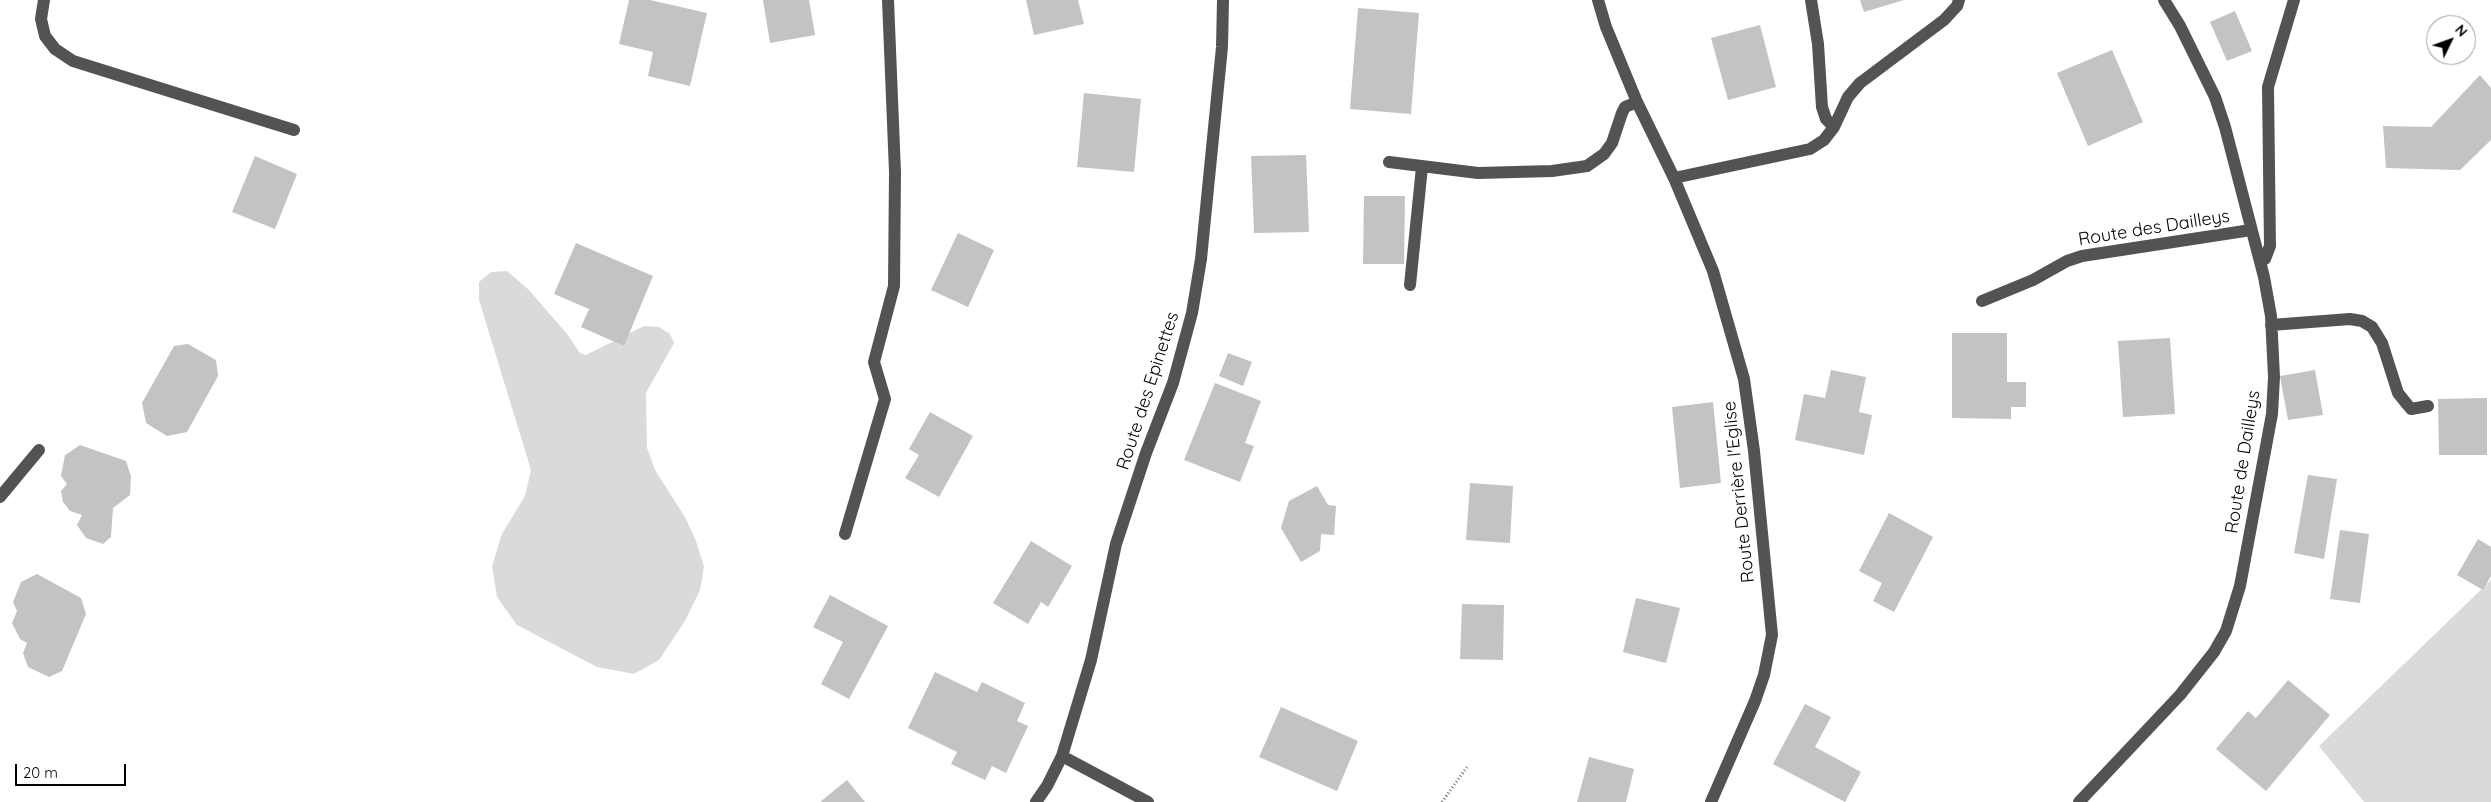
<!DOCTYPE html>
<meta charset="utf-8">
<style>
body{margin:0}
#map{position:relative;width:2491px;height:802px;overflow:hidden;background:#fff;font-family:Quicksand,sans-serif}
canvas{display:block}
.north{position:absolute;left:2426px;top:15px;width:50px;height:50px;box-sizing:border-box;background:#fff;border:1px solid #999;border-radius:50%;rotate:48deg;font-size:14px;font-weight:700;line-height:20px;text-align:center;color:#000}
.north::after{content:'';display:block;margin:auto;width:18px;height:22px;background:#000;clip-path:polygon(50% 0,100% 100%,50% 72%,0 100%)}
.scale{position:absolute;left:15px;top:764px;width:111px;height:22px;box-sizing:border-box;border:2px solid #000;border-top:0;padding-left:6px;font-size:15px;line-height:18px;white-space:nowrap;color:#000;-webkit-text-stroke:4px #fff;paint-order:stroke}
</style>
<div id="map">
<canvas width="2491" height="802"></canvas>
<div class="north">N</div>
<div class="scale">20 m</div>
</div>
<script>
const ctx = document.querySelector('canvas').getContext('2d');
ctx.lineJoin = 'round';
function fill(path, color) {
  ctx.fillStyle = color;
  ctx.fill(path, 'evenodd');
}
function poly(rows) {
  const path = new Path2D();
  for (const r of rows) {
    path.moveTo(r[0], r[1]);
    for (let i = 2; i < r.length; i += 2) path.lineTo(r[i], r[i + 1]);
  }
  return path;
}
function stroke(path, color, width, dash) {
  ctx.strokeStyle = color;
  ctx.lineWidth = width;
  ctx.lineCap = dash ? 'butt' : 'round';
  ctx.setLineDash(dash || []);
  ctx.stroke(path);
}
function label(font, color, halo, rows, align = 'center') {
  ctx.font = font + ' Quicksand,sans-serif';
  ctx.lineWidth = 4.5;
  ctx.setLineDash([]);
  ctx.textBaseline = 'middle';
  ctx.strokeStyle = halo;
  ctx.fillStyle = color;
  for (const [text, x, y, turn = 0] of rows) {
    ctx.save();
    ctx.translate(x, y);
    ctx.rotate((+turn || 0) * Math.PI / 180);
    ctx.textAlign = isNaN(turn) ? turn : align;
    if (halo) ctx.strokeText(text, 0, 0);
    ctx.fillText(text, 0, 0);
    ctx.restore();
  }
}
const green = poly([
 [507,271,529,290,567,334,580,353,586,355,644,326,659,327,670,334,674,343,646,393,647,448,655,470,685,517,696,541,704,567,700,590,685,621,659,660,634,674,597,667,517,625,497,597,492,566,502,534,525,496,531,470,479,300,479,282,491,272],
 [2491,580,2491,802,2364,802,2319,746]
]);
const building = poly([
 [629,0,650,0,707,13,690,86,648,76,653,52,619,44],
 [763,0,809,0,815,35,770,43],
 [1026,0,1078,0,1084,24,1034,35],
 [1860,0,1904,0,1864,12],
 [1358,8,1419,13,1411,114,1350,109],
 [2235,11,2252,51,2227,61,2210,22],
 [1760,25,1776,87,1728,100,1711,38],
 [2112,50,2143,122,2088,146,2057,73],
 [2480,75,2491,88,2491,140,2460,170,2386,168,2383,126,2431,127],
 [1084,93,1141,99,1134,172,1077,167],
 [1306,155,1309,232,1254,233,1251,156],
 [255,156,297,174,275,229,232,212],
 [1364,196,1405,196,1404,264,1363,264],
 [958,233,994,250,968,307,931,290],
 [576,243,653,276,624,346,581,327,589,309,554,294],
 [1952,333,2007,333,2007,382,2026,382,2026,407,2011,407,2011,419,1952,418],
 [2170,338,2175,414,2123,417,2118,341],
 [188,344,216,360,218,376,187,432,167,436,146,423,142,403,174,346],
 [1228,353,1252,362,1243,386,1219,376],
 [1831,370,1866,377,1859,412,1872,415,1864,455,1795,440,1804,394,1825,398],
 [2315,370,2323,415,2288,420,2280,376],
 [1215,383,1261,401,1245,443,1254,446,1240,482,1184,460],
 [2487,398,2487,455,2439,455,2438,399],
 [1713,402,1721,483,1680,488,1672,407],
 [930,412,973,436,939,497,905,478,919,455,909,449],
 [80,445,126,461,131,476,130,495,113,508,111,537,103,544,86,538,77,525,82,515,70,511,63,502,61,491,67,484,61,476,65,455],
 [2308,475,2337,479,2324,559,2294,553],
 [1470,483,1513,486,1510,543,1466,540],
 [1317,486,1328,505,1336,506,1334,535,1321,534,1320,551,1301,562,1281,528,1289,501],
 [1889,513,1933,537,1894,612,1873,601,1882,583,1859,571],
 [2340,530,2369,534,2360,603,2330,599],
 [2478,539,2491,547,2491,576,2483,590,2457,575],
 [1031,541,1072,566,1048,607,1041,602,1028,624,993,603],
 [37,574,81,598,86,614,62,671,49,677,28,667,23,653,27,643,20,639,12,623,17,611,13,602,21,582],
 [830,595,888,626,849,699,821,684,843,642,813,627],
 [1636,598,1680,608,1666,663,1623,652],
 [1462,604,1504,605,1503,660,1460,659],
 [935,672,977,692,982,682,1025,703,1017,721,1028,726,1006,773,992,766,985,780,951,764,957,752,908,728],
 [2288,680,2330,715,2266,791,2216,749,2248,711,2256,718],
 [1805,704,1831,717,1815,747,1861,772,1845,802,1773,764],
 [1281,707,1358,741,1337,791,1259,757],
 [1589,757,1634,769,1626,802,1577,802],
 [847,780,865,802,820,802]
]);
const path = poly([
 [1442,802,1467,767]
]);
const minor = poly([
 [44,0,41,19,45,36,55,49,73,61,294,130],
 [1598,0,1606,27,1637,102,1674,178,1713,271,1744,379,1754,451,1772,635,1764,675,1755,701,1711,802],
 [1811,0,1818,44,1822,107,1826,119,1834,127],
 [1389,162,1478,173,1552,171,1587,166,1604,154,1612,143,1622,113,1625,107,1637,102],
 [1674,178,1810,149,1824,140,1834,127,1848,97,1860,83,1944,20,1957,6,1959,0],
 [2260,261,2265,259,2270,246,2268,87,2294,0],
 [1410,285,1422,167],
 [1982,301,2033,280,2067,261,2082,256,2251,230],
 [2271,325,2350,319,2362,321,2372,327,2382,343,2398,393,2406,403,2411,409,2428,406],
 [0,497,39,450],
 [845,534,885,399,874,362,894,286,895,172,888,0],
 [1062,756,1148,802],
 [1036,802,1047,786,1062,756,1091,660,1116,544,1146,453,1173,383,1192,313,1201,259,1222,47,1223,0],
 [2079,802,2180,695,2214,652,2226,631,2240,586,2272,414,2274,377,2271,316,2264,277,2225,127,2215,97,2180,26,2164,0]
]);
const streetNames = [
 ["Route des Dailleys",2154,228,-9],
 ["Route des Epinettes",1148,391,-72],
 ["Route de Dailleys",2243,462,-81],
 ["Route Derrière l'Eglise",1739,492,-96]
];
fill(green, '#dadada');
fill(building, '#c3c3c3');
stroke(path, '#757575', 3, [1, 2.5]);
stroke(minor, '#535353', 12);
label('18px', '#000', '#fff', streetNames);
</script>
